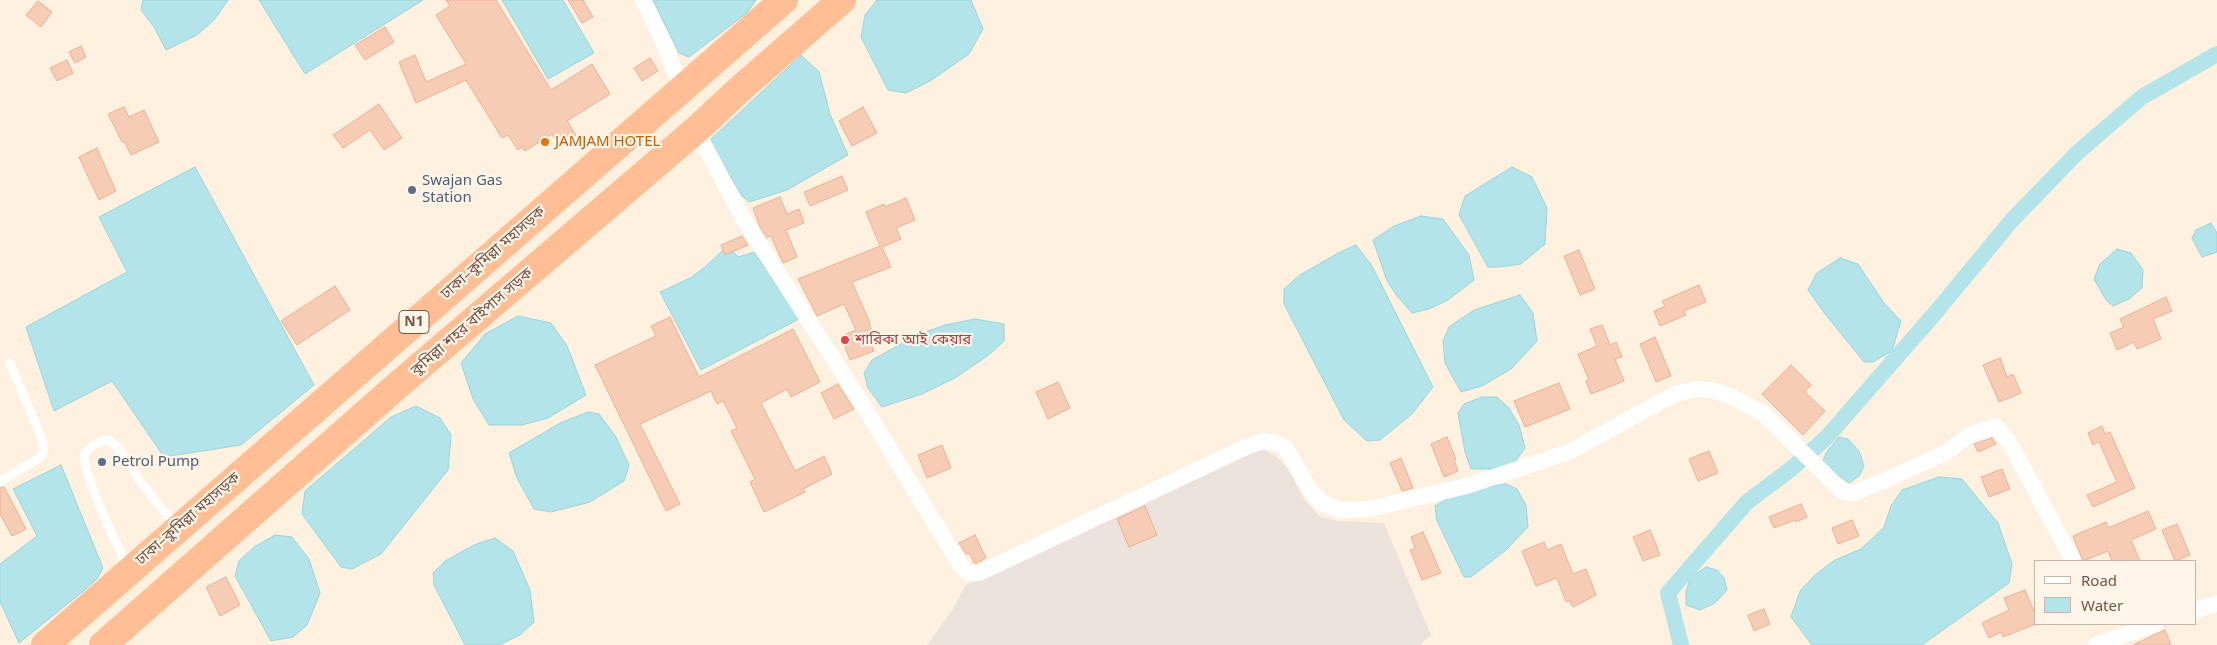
<!DOCTYPE html>
<meta charset="utf-8">
<style>
body{margin:0}
#map{position:relative;width:2217px;height:645px;overflow:hidden;background:#fef1df;font-family:"Noto Sans",sans-serif}
canvas{display:block}
.legend{position:absolute;left:2034px;top:560px;width:162px;height:65px;box-sizing:border-box;background:#fff5e8;border:1px solid #c9b5a7;margin:0;padding:6px 9px;list-style:none;font-size:15px;color:#775445}
.legend li{display:flex;align-items:center;gap:10px;height:25px}
.legend b{width:25px;border:1px solid #c9b5a7}
</style>
<div id="map">
<canvas width="2217" height="645"></canvas>
<ul class="legend">
<li><b style="height:6px;background:#fff"></b>Road</li>
<li><b style="height:14px;background:#b2e4ea"></b>Water</li>
</ul>
</div>
<script>
const ctx = document.querySelector('canvas').getContext('2d');
ctx.lineJoin = 'round';
function fill(path, color) {
  ctx.fillStyle = color;
  ctx.fill(path, 'evenodd');
}
function poly(rows) {
  const path = new Path2D();
  for (const r of rows) {
    path.moveTo(r[0], r[1]);
    for (let i = 2; i < r.length; i += 2) path.lineTo(r[i], r[i + 1]);
  }
  return path;
}
function stroke(path, color, width, dash) {
  ctx.strokeStyle = color;
  ctx.lineWidth = width;
  ctx.lineCap = dash ? 'butt' : 'round';
  ctx.setLineDash(dash || []);
  ctx.stroke(path);
}
function label(font, color, halo, rows, align = 'center') {
  ctx.font = font + ' "Noto Sans","Noto Sans Bengali",sans-serif';
  ctx.lineWidth = 4.5;
  ctx.setLineDash([]);
  ctx.textBaseline = 'middle';
  ctx.strokeStyle = halo;
  ctx.fillStyle = color;
  for (const [text, x, y, turn = 0] of rows) {
    ctx.save();
    ctx.translate(x, y);
    ctx.rotate((+turn || 0) * Math.PI / 180);
    ctx.textAlign = isNaN(turn) ? turn : align;
    if (halo) ctx.strokeText(text, 0, 0);
    ctx.fillText(text, 0, 0);
    ctx.restore();
  }
}
const industrial = poly([
 [1263,449,1277,457,1288,469,1304,499,1320,517,1338,521,1384,523,1431,635,1419,645,927,645,951,612,966,585,1234,458]
]);
const water = poly([
 [143,0,228,0,215,19,197,35,166,50,154,27,141,10,143,0],
 [259,0,423,0,305,74,259,0],
 [502,0,563,0,594,53,548,79,502,0],
 [653,0,756,0,747,13,689,57,679,53,653,0],
 [877,0,971,0,983,29,969,54,930,81,906,93,888,90,861,37,865,15,877,0],
 [801,55,819,72,830,114,848,155,787,190,749,202,742,196,709,141,801,55],
 [195,167,314,385,241,445,164,457,112,381,54,411,26,327,127,272,99,217,195,167],
 [1512,167,1532,177,1547,208,1545,244,1521,264,1499,267,1488,267,1459,215,1465,196,1512,167],
 [1421,216,1443,219,1469,255,1474,280,1448,300,1429,309,1412,313,1397,296,1387,281,1373,240,1394,226,1421,216],
 [2211,223,2217,233,2217,252,2202,257,2192,238,2196,230,2211,223],
 [1356,245,1372,266,1433,387,1413,413,1380,440,1367,441,1344,420,1284,304,1284,289,1300,275,1338,253,1356,245],
 [730,247,738,257,754,252,799,319,701,370,660,292,690,278,705,267,722,251,730,247],
 [2117,249,2131,253,2143,270,2142,288,2129,299,2113,306,2106,300,2094,279,2100,264,2117,249],
 [1840,258,1858,264,1884,303,1901,321,1892,351,1873,362,1864,362,1825,314,1808,290,1817,273,1840,258],
 [1520,295,1533,313,1537,341,1511,369,1482,386,1461,392,1445,363,1443,341,1449,327,1474,310,1520,295],
 [518,316,551,323,567,346,586,395,548,418,522,425,489,425,473,399,461,363,485,334,518,316],
 [975,319,1004,324,1004,341,990,354,955,378,922,394,882,407,868,388,864,373,872,360,917,335,945,325,975,319],
 [1482,397,1497,397,1509,408,1519,425,1525,448,1514,463,1499,469,1471,469,1465,452,1458,413,1464,404,1482,397],
 [416,406,440,418,451,435,448,470,381,554,352,569,341,567,302,514,305,491,391,417,416,406],
 [588,412,599,414,616,437,629,465,624,481,590,502,551,512,534,509,517,478,509,453,560,423,588,412],
 [1839,437,1848,439,1859,451,1864,466,1859,476,1849,483,1835,473,1823,461,1826,453,1839,437],
 [61,465,103,568,97,579,86,589,19,643,0,602,0,564,37,536,13,489,61,465],
 [1939,477,1962,479,1998,523,2012,564,2009,583,1922,645,1812,645,1791,617,1800,591,1815,575,1835,560,1861,549,1884,527,1891,506,1902,490,1939,477],
 [1506,484,1517,489,1526,505,1528,527,1506,550,1471,577,1464,577,1437,521,1435,506,1450,497,1470,489,1506,484],
 [275,535,292,537,309,559,320,593,307,625,293,637,271,641,235,576,239,561,254,547,275,535],
 [495,538,513,551,530,590,534,622,520,635,499,645,465,645,434,585,433,573,445,561,474,545,495,538],
 [1706,567,1717,570,1724,578,1727,590,1715,603,1700,610,1686,605,1686,591,1691,577,1706,567]
]);
const canal = poly([
 [1681,645,1668,593,1747,502,1791,469,1826,438,1936,312,2012,220,2078,152,2142,97,2217,54]
]);
const building = poly([
 [446,0,496,0,551,90,592,64,610,94,567,121,576,135,559,146,552,134,525,151,522,147,518,150,508,135,502,138,466,80,416,103,399,62,415,55,426,82,466,64,436,15,450,6,446,0],
 [568,0,583,0,593,17,582,23,568,0],
 [38,1,52,12,41,27,26,15,38,1],
 [385,27,394,42,365,60,355,45,385,27],
 [81,46,86,57,75,63,69,52,81,46],
 [650,58,658,71,642,81,634,68,650,58],
 [67,60,73,73,57,81,50,68,67,60],
 [379,104,402,138,384,150,370,130,343,148,333,135,379,104],
 [124,107,129,117,144,110,159,142,131,155,124,141,122,142,108,114,124,107],
 [863,107,877,133,852,146,839,121,863,107],
 [97,148,116,191,99,200,79,157,97,148],
 [842,176,848,190,810,206,804,192,842,176],
 [780,197,787,214,799,209,804,223,786,230,797,257,783,263,771,236,767,238,760,227,753,208,780,197],
 [906,198,915,220,896,228,901,239,882,247,891,267,852,282,870,323,869,324,873,334,868,336,874,351,850,360,841,336,856,330,844,304,817,316,798,279,880,246,866,212,884,204,885,207,906,198],
 [742,236,748,245,725,255,721,245,742,236],
 [1579,250,1595,289,1580,295,1564,256,1579,250],
 [1699,285,1706,302,1684,311,1686,315,1660,326,1654,311,1665,306,1662,301,1699,285],
 [335,286,350,310,297,345,281,321,335,286],
 [2166,297,2172,311,2153,319,2161,339,2137,349,2134,342,2117,350,2110,333,2124,327,2120,319,2166,297],
 [670,317,699,377,793,329,820,382,791,397,787,389,761,403,795,471,824,456,832,474,803,489,805,492,764,512,750,482,755,479,731,431,737,428,723,401,717,404,711,391,640,424,680,504,666,511,595,365,656,336,651,326,670,317],
 [1602,325,1610,345,1616,342,1622,357,1615,359,1624,381,1591,394,1586,381,1589,380,1578,354,1597,346,1590,329,1602,325],
 [1655,337,1671,376,1656,382,1640,344,1655,337],
 [2000,358,2007,377,2013,374,2021,393,1999,402,1983,365,2000,358],
 [1791,365,1811,385,1805,392,1825,411,1803,435,1762,394,1791,365],
 [1058,382,1070,408,1048,419,1036,392,1058,382],
 [1559,383,1570,409,1525,427,1514,401,1559,383],
 [838,384,854,409,834,419,821,393,838,384],
 [2102,426,2105,434,2110,432,2135,488,2093,507,2087,495,2117,482,2099,442,2093,445,2088,433,2102,426],
 [1447,437,1456,459,1454,460,1458,471,1444,477,1431,444,1447,437],
 [1992,438,1996,444,1978,452,1974,444,1992,438],
 [942,445,951,468,927,478,918,455,942,445],
 [1709,451,1718,473,1698,481,1689,459,1709,451],
 [1401,458,1413,488,1402,491,1390,463,1401,458],
 [2002,469,2010,489,1989,497,1981,477,2002,469],
 [4,487,26,529,12,536,0,514,0,488,4,487],
 [1801,504,1807,517,1796,522,1795,520,1774,528,1769,517,1801,504],
 [1145,506,1157,535,1129,547,1117,519,1145,506],
 [2148,511,2156,529,2131,540,2140,561,2112,561,2108,551,2083,561,2073,536,2106,522,2108,528,2148,511],
 [1852,520,1859,536,1838,544,1832,528,1852,520],
 [2177,524,2190,555,2175,561,2162,530,2177,524],
 [1650,530,1660,555,1643,561,1633,537,1650,530],
 [1423,532,1441,573,1422,580,1410,550,1415,548,1411,537,1423,532],
 [975,535,986,558,977,563,974,563,969,553,966,554,959,543,975,535],
 [1544,542,1547,550,1561,544,1573,574,1586,569,1596,595,1573,607,1569,600,1566,602,1557,578,1536,586,1522,551,1544,542],
 [226,577,240,605,220,616,206,587,226,577],
 [2025,590,2036,616,2036,624,2003,637,2001,632,1989,638,1982,623,2009,610,2004,598,2025,590],
 [1764,609,1770,624,1754,631,1748,615,1764,609],
 [2165,630,2171,645,2133,645,2158,633,2165,630]
]);
const service = poly([
 [0,482,42,456,44,450,42,439,10,363],
 [128,568,102,512,86,470,84,454,94,445,108,439,119,448,141,482,177,528]
]);
const minor = poly([
 [643,0,667,50,681,89],
 [696,130,744,220,863,405,961,566,968,573,979,573,1246,447,1263,441,1273,442,1285,447,1311,491,1322,503,1339,510,1369,509,1467,486,1569,452,1675,394,1696,389,1712,390,1730,396,1764,414,1843,492,1855,493,1946,453,1969,435,1996,426,2011,445,2073,561],
 [2196,610,2217,603],
 [2096,645,2155,624]
]);
const trunk = poly([
 [45,645,784,0],
 [103,645,398,385,696,130,740,89,842,0]
]);
const markers = [
 [545,142,5,"#e8710a"],
 [412,190,5,"#5c6f8a"],
 [845,340,5,"#e0444e"],
 [102,462,5,"#5c6f8a"]
];
const shields = [
 [414,322,30]
];
const shieldNames = [
 ["N1",414,322]
];
const foodNames = [
 ["JAMJAM HOTEL",555,142]
];
const serviceNames = [
 ["Swajan Gas",422,181],
 ["Station",422,198],
 ["Petrol Pump",112,462]
];
const streetNames = [
 ["ঢাকা–কুমিল্লা মহাসড়ক",493,253,-41],
 ["কুমিল্লা শহর বাইপাস সড়ক",472,322,-41],
 ["ঢাকা–কুমিল্লা মহাসড়ক",188,519,-41]
];
const healthNames = [
 ["শারিকা আই কেয়ার",855,340]
];
fill(industrial, '#ece3dc');
fill(water, '#b2e4ea');
stroke(water, '#98d5dc', 1);
stroke(canal, '#b2e4ea', 16);
fill(building, '#f6ccb4');
stroke(building, '#ebb193', 1);
stroke(service, '#fff', 9);
stroke(minor, '#fff', 16);
stroke(trunk, '#ffbe93', 28);
for (const [x, y, r, color] of markers) {
  const dot = new Path2D();
  dot.arc(x, y, r, 0, 2 * Math.PI);
  ctx.fillStyle = color;
  ctx.fill(dot);
  stroke(dot, '#fff5e8', 2);
}
for (const [x, y, w] of shields) {
  const box = new Path2D();
  box.roundRect(x - w / 2, y - 11.5, w, 23, 4);
  ctx.fillStyle = '#fff5e8';
  ctx.fill(box);
  stroke(box, '#775445', 1);
}
label('bold 14px', '#775445', null, shieldNames);
label('15px', '#c56008', '#fff5e8', foodNames, 'left');
label('15px', '#4e5e75', '#fff5e8', serviceNames, 'left');
label('15px', '#775445', '#fff5e8', streetNames);
label('15px', '#be3a42', '#fff5e8', healthNames, 'left');
</script>
